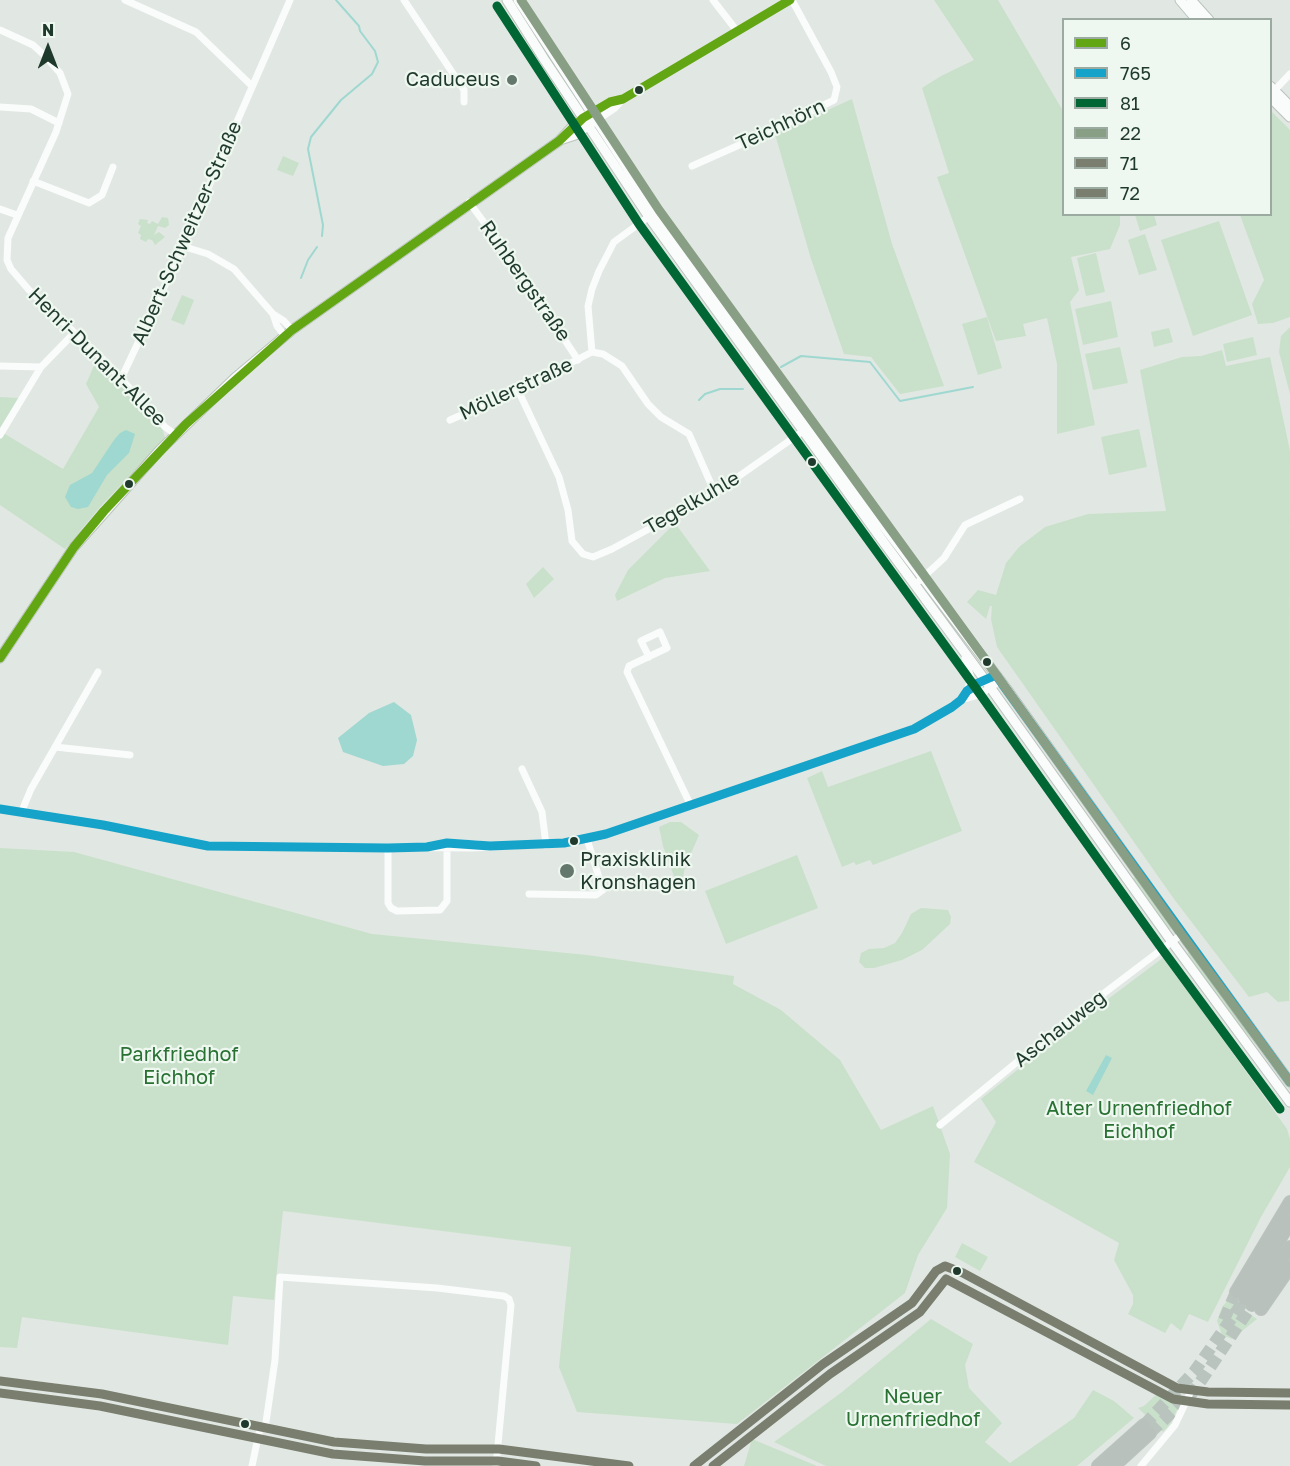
<!DOCTYPE html>
<meta charset="utf-8">
<style>
body{margin:0}
#map{position:relative;width:1290px;height:1466px;overflow:hidden;background:#e1e7e2;font-family:"Golos Text",sans-serif}
canvas{display:block}
.legend{position:absolute;left:1062px;top:18px;width:210px;height:198px;box-sizing:border-box;background:#eef7f0;border:2px solid #9baba2;margin:0;padding:8px 10px;list-style:none;font-size:18px;color:#1f3a2c}
.legend li{display:flex;align-items:center;gap:12px;height:30px}
.legend b{width:30px;border:2px solid #9baba2}
.north{position:absolute;left:18px;top:18px;width:60px;height:60px;-webkit-text-stroke:4px #eef7f0;paint-order:stroke;rotate:0deg;font-size:16px;font-weight:700;line-height:24px;text-align:center;color:#1f3a2c}
.north::after{content:'';display:block;margin:auto;width:21px;height:27px;background:#1f3a2c;clip-path:polygon(50% 0,100% 100%,50% 72%,0 100%)}
</style>
<div id="map">
<canvas width="1290" height="1466"></canvas>
<ul class="legend">
<li><b style="height:8px;background:#62a614"></b>6</li>
<li><b style="height:8px;background:#15a3c9"></b>765</li>
<li><b style="height:8px;background:#063"></b>81</li>
<li><b style="height:8px;background:#889f85"></b>22</li>
<li><b style="height:8px;background:#797e6f"></b>71</li>
<li><b style="height:8px;background:#797e6f"></b>72</li>
</ul>
<div class="north">N</div>
</div>
<script>
const ctx = document.querySelector('canvas').getContext('2d');
ctx.lineJoin = 'round';
function fill(path, color) {
  ctx.fillStyle = color;
  ctx.fill(path, 'evenodd');
}
function poly(rows) {
  const path = new Path2D();
  for (const r of rows) {
    path.moveTo(r[0], r[1]);
    for (let i = 2; i < r.length; i += 2) path.lineTo(r[i], r[i + 1]);
  }
  return path;
}
function stroke(path, color, width, dash) {
  ctx.strokeStyle = color;
  ctx.lineWidth = width;
  ctx.lineCap = dash ? 'butt' : 'round';
  ctx.setLineDash(dash || []);
  ctx.stroke(path);
}
function label(font, color, halo, rows, align = 'center') {
  ctx.font = font + ' "Golos Text",sans-serif';
  ctx.lineWidth = 4.5;
  ctx.setLineDash([]);
  ctx.textBaseline = 'middle';
  ctx.strokeStyle = halo;
  ctx.fillStyle = color;
  for (const [text, x, y, turn = 0] of rows) {
    ctx.save();
    ctx.translate(x, y);
    ctx.rotate((+turn || 0) * Math.PI / 180);
    ctx.textAlign = isNaN(turn) ? turn : align;
    if (halo) ctx.strokeText(text, 0, 0);
    ctx.fillText(text, 0, 0);
    ctx.restore();
  }
}
const green = poly([
 [934,0,998,0,1063,111,1064,214,1120,215,1120,225,1110,249,1071,257,1079,290,1070,302,1095,425,1057,434,1057,364,1047,318,1023,324,1026,336,996,341,937,177,949,173,922,88,941,76,974,60],
 [852,99,892,244,944,386,900,394,871,357,844,354,811,259,775,134],
 [1271,111,1290,130,1290,317,1273,323,1258,324,1252,304,1264,280,1240,215,1270,214],
 [283,156,299,163,293,176,277,170],
 [1135,215,1154,215,1157,225,1140,231],
 [162,217,168,218,169,225,165,228,158,226,154,235,159,232,165,237,155,245,152,240,148,239,146,242,140,239,141,235,138,233,141,226,138,224,140,219,148,220,147,223,150,224,152,221,158,224],
 [1219,221,1252,315,1193,336,1161,240],
 [1145,234,1157,270,1139,275,1128,240],
 [1096,253,1105,292,1086,296,1077,258],
 [182,295,194,300,184,325,171,320],
 [1111,301,1118,337,1083,345,1075,309],
 [987,317,1002,368,978,375,962,324],
 [1290,327,1290,394,1279,352,1281,336],
 [1169,328,1173,342,1154,347,1151,332],
 [1253,337,1257,355,1227,362,1223,344],
 [1120,347,1128,383,1093,390,1085,354],
 [1222,350,1226,366,1270,357,1290,451,1289,1001,1278,1002,1267,992,1249,997,1174,899,997,647,991,619,992,606,990,606,986,619,967,602,978,590,996,595,1006,563,1019,547,1045,527,1088,514,1166,511,1140,370,1182,357,1201,356],
 [95,363,117,381,162,427,165,438,101,506,65,549,0,505,0,431,63,469,99,407,86,384],
 [0,397,19,398,0,428],
 [1139,429,1147,467,1109,475,1101,437],
 [675,523,710,571,665,578,617,601,615,595,628,570],
 [543,567,554,579,534,598,526,584],
 [931,751,962,831,873,865,870,860,856,865,854,862,842,867,807,778,822,771,828,787],
 [670,822,681,822,699,835,685,867,680,893,663,846,659,827],
 [0,848,74,852,372,934,587,955,734,976,733,984,781,1010,840,1060,881,1130,933,1106,950,1154,947,1208,918,1255,905,1293,737,1424,577,1412,559,1367,571,1247,283,1211,274,1300,233,1296,228,1345,22,1317,17,1348,0,1347],
 [797,855,818,908,726,944,705,891],
 [1135,877,1172,928,1169,930,1132,879],
 [921,908,948,910,951,917,950,924,922,950,902,960,874,968,865,968,859,962,861,953,869,949,884,948,895,943,902,933,911,914],
 [1190,951,1265,1052,1290,1087,1290,1090,1263,1052,1234,1020,1186,954],
 [1164,957,1287,1129,1290,1139,1290,1167,1261,1217,1208,1322,1189,1314,1181,1331,1171,1323,1165,1333,1128,1314,1133,1304,1133,1295,1114,1260,1119,1243,974,1162,996,1122,981,1099,1072,1026],
 [962,1243,988,1257,980,1271,955,1257],
 [1228,1300,1257,1319,1232,1339,1222,1335,1217,1321,1222,1307],
 [931,1319,973,1344,965,1365,969,1388,1002,1423,985,1442,1010,1463,1074,1418,1093,1390,1114,1401,1134,1418,1077,1466,826,1466,774,1442,842,1392],
 [1159,1392,1182,1399,1171,1423,1163,1432,1138,1408,1144,1406],
 [752,1439,817,1466,744,1466]
]);
const water = poly([
 [126,430,135,434,129,453,107,475,88,507,78,509,71,507,65,497,70,485,92,473,114,440,120,433],
 [394,702,411,715,417,740,413,756,404,764,383,766,343,752,338,738,369,713],
 [1106,1055,1112,1058,1093,1095,1086,1091]
]);
const stream = poly([
 [322,236,323,225,308,149,311,137,341,100,372,74,378,62,375,51,360,31,359,26,336,0],
 [301,278,308,260,317,247],
 [781,367,801,356,870,362,900,401,973,387],
 [699,400,705,394,720,389,743,389]
]);
const highwayTunnel = poly([
 [1224,1320,1236,1292],
 [1144,1425,1194,1372,1245,1299],
 [1150,1433,1192,1393,1203,1378,1252,1305]
]);
const street = poly([
 [125,0,196,32,252,86],
 [404,0,464,90,464,102],
 [713,0,737,31],
 [0,30,33,45,44,55,60,73,68,94,56,132,8,238,7,260,11,269,29,290,107,363,165,427,175,434],
 [1272,93,1290,74],
 [0,107,31,109,59,123],
 [592,112,610,102,623,99,790,0],
 [597,120,615,108,623,99],
 [692,166,773,130,834,100,837,87,831,72,792,0],
 [33,181,89,203,102,195,113,167],
 [469,202,514,263,578,360],
 [0,209,17,215],
 [182,246,208,254,234,269,273,314,277,326,285,336],
 [273,314,284,321,292,330],
 [592,352,603,354,622,366,648,404,661,417,689,434,715,493],
 [0,366,41,367,74,333],
 [121,379,175,264,290,0],
 [518,390,559,477,568,510,572,541,583,554,593,557,612,549,715,493,806,429],
 [450,420,518,390,592,352,588,306,592,289,599,271,614,242,651,215],
 [0,435,41,367],
 [919,581,944,558,965,525,1020,499],
 [649,657,641,641,660,632,667,648,629,666,627,672,691,806],
 [967,691,996,675],
 [961,700,967,691,971,678,965,658],
 [55,747,130,755],
 [522,769,542,812,546,845],
 [0,809,103,825,208,846,473,848,564,843,606,834,914,729,961,700,979,695,1000,681],
 [21,813,31,789,98,672],
 [433,845,457,843,478,844],
 [388,848,388,903,391,908,397,911,440,910,447,901,447,843],
 [529,894,596,895,603,890,587,839],
 [940,1125,1066,1022,1182,934],
 [0,1381,33,1384,102,1394,334,1442,426,1449,499,1449,629,1466],
 [265,1429,275,1360,280,1277,437,1288,504,1296,509,1299,511,1305,496,1466],
 [252,1466,260,1428],
 [694,1466,823,1364,912,1303,936,1271,945,1266,963,1273,1177,1388,1208,1392,1290,1393],
 [1141,1466,1175,1425,1191,1391]
]);
const secondary = poly([
 [507,0,544,59,649,217,885,544,985,680,1172,942,1290,1102],
 [518,0,656,212,856,490,1006,688,1182,934,1290,1082],
 [1180,0,1197,20],
 [1191,0,1209,20],
 [1270,86,1290,106],
 [1270,97,1290,117],
 [563,139,575,135,592,123],
 [0,658,74,547,160,450,235,378,292,330,559,141,574,125,587,115]
]);
const highway = poly([
 [1236,1292,1290,1202],
 [1245,1299,1290,1222],
 [1252,1305,1290,1247],
 [1261,1309,1290,1267],
 [1098,1466,1144,1425],
 [1114,1466,1150,1433]
]);
const bus1 = poly([
 [0,658,74,547,104,511,186,424,292,330,559,141,583,118,610,102,623,99,790,0]
]);
const bus2 = poly([
 [0,809,103,825,208,846,388,848,427,847,447,843,490,846,564,843,606,834,914,729,952,707,961,700,967,691,978,683,996,675,1290,1082]
]);
const bus3 = poly([
 [497,6,639,224,975,687,1162,949,1280,1109]
]);
const bus4 = poly([
 [521,0,659,210,995,673,1182,935,1290,1082]
]);
const bus5 = poly([
 [0,1381,102,1394,334,1442,426,1449,499,1449,629,1466],
 [694,1466,823,1364,912,1303,936,1271,945,1266,963,1273,1177,1388,1208,1392,1290,1393]
]);
const bus6 = poly([
 [0,1393,100,1406,333,1454,425,1461,498,1461,536,1466],
 [713,1466,830,1374,920,1312,946,1279,1173,1399,1208,1404,1290,1405]
]);
const markers = [
 [512,80,6,"#63776c"],
 [639,90,5,"#1f3a2c"],
 [812,462,5,"#1f3a2c"],
 [129,484,5,"#1f3a2c"],
 [987,662,5,"#1f3a2c"],
 [574,841,5,"#1f3a2c"],
 [567,871,8,"#63776c"],
 [957,1271,5,"#1f3a2c"],
 [245,1424,5,"#1f3a2c"]
];
const poiNames = [
 ["Caduceus",500,80],
 ["Praxisklinik",580,860,"left"],
 ["Kronshagen",580,883,"left"]
];
const streetNames = [
 ["Teichhörn",781,125,-25],
 ["Albert-Schweitzer-Straße",187,233,-66],
 ["Ruhbergstraße",525,281,55],
 ["Henri-Dunant-Allee",97,357,45],
 ["Möllerstraße",516,389,-25],
 ["Tegelkuhle",692,503,-30],
 ["Aschauweg",1060,1029,-38]
];
const parkNames = [
 ["Parkfriedhof",179,1055],
 ["Eichhof",179,1078],
 ["Alter Urnenfriedhof",1139,1109],
 ["Eichhof",1139,1132],
 ["Neuer",913,1397],
 ["Urnenfriedhof",913,1420]
];
fill(green, '#c9e1ca');
fill(water, '#9fd8d0');
stroke(stream, '#9fd8d0', 2);
stroke(highwayTunnel, '#bac4be', 12, [12, 6]);
stroke(secondary, '#bac4bd', 11);
stroke(highway, '#bbc4bf', 14);
stroke(street, '#fafbfb', 7);
stroke(secondary, '#fafbfb', 9);
stroke(highway, '#b9c1bd', 12);
stroke(bus1, '#62a614', 9);
stroke(bus2, '#15a3c9', 9);
stroke(bus3, '#063', 9);
stroke(bus4, '#889f85', 9);
stroke(bus5, '#797e6f', 9);
stroke(bus6, '#797e6f', 9);
for (const [x, y, r, color] of markers) {
  const dot = new Path2D();
  dot.arc(x, y, r, 0, 2 * Math.PI);
  ctx.fillStyle = color;
  ctx.fill(dot);
  stroke(dot, '#eef7f0', 2);
}
label('20px', '#1f3a2c', '#eef7f0', poiNames, 'right');
label('20px', '#1f3a2c', '#eef7f0', streetNames);
label('20px', '#287132', '#eef7f0', parkNames);
</script>
